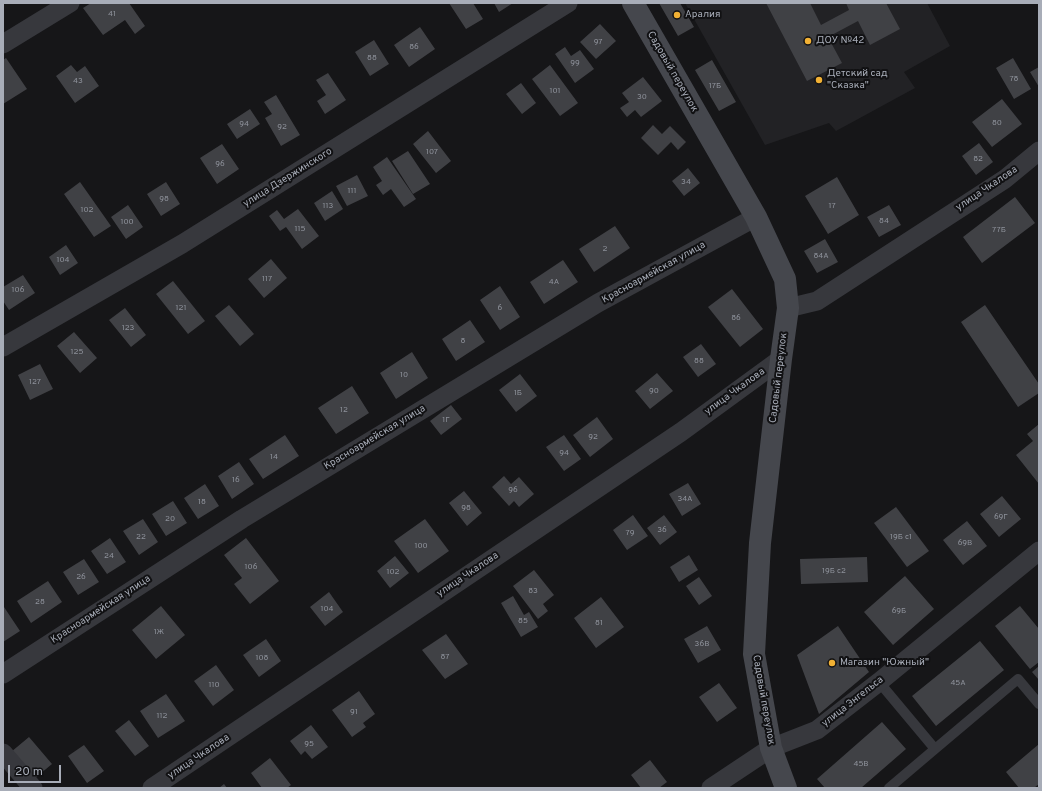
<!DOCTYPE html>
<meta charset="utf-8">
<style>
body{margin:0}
#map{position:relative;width:1042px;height:791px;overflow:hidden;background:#161618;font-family:Overpass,sans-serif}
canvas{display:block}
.frame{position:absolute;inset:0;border:4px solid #a8adb8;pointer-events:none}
.scale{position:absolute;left:8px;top:765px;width:53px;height:18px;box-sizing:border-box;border:2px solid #a8adb8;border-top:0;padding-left:5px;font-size:12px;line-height:14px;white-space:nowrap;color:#a8adb8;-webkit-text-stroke:3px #111113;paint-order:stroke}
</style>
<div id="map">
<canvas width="1042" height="791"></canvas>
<div class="frame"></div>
<div class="scale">20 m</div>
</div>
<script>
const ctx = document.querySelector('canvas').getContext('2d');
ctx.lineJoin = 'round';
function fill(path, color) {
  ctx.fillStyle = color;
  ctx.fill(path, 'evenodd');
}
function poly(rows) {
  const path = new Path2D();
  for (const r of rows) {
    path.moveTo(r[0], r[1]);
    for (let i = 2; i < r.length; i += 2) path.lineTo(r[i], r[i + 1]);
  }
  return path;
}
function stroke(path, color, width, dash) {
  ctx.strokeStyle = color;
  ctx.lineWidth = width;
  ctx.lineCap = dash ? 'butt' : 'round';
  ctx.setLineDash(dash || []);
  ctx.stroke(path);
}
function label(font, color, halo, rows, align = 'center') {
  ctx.font = font + ' Overpass,sans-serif';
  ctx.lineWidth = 4;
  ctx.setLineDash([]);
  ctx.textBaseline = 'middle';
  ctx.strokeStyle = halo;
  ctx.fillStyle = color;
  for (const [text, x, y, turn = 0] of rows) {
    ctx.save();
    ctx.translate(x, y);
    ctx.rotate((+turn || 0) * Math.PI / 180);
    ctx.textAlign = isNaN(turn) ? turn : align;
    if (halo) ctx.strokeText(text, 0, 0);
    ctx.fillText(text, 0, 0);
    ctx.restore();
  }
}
const built = poly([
 [685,3,927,3,950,46,904,72,915,88,836,131,829,123,765,145]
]);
const building = poly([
 [91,3,129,3,145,26,135,34,125,20,103,35,83,8],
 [449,3,473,3,483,19,466,29],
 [494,3,513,3,499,12],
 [659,3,680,3,694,27,678,36],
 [766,3,810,3,821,25,849,10,846,3,886,3,900,29,870,45,858,21,828,37,842,63,807,81],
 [600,24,616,41,596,59,580,42],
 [420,27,435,49,409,67,394,45],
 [374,40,389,64,370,76,355,52],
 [565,47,571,56,580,50,594,69,575,83,555,54],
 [6,58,27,89,3,104,3,60],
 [1013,58,1031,89,1014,99,996,68],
 [712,60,736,102,719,111,695,70],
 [71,65,77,72,85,66,99,86,75,103,56,76],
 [550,65,578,103,560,116,532,79],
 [1039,67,1039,87,1030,72],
 [328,73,346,100,325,114,317,101,326,95,316,80],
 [643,77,662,101,641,117,635,110,627,117,620,108,629,102,622,93],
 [521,83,536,103,522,114,506,94],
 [276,95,300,135,281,146,265,118,272,114,264,102],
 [1002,99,1022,124,992,147,972,122],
 [250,109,260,124,237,139,227,124],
 [653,125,662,134,670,126,686,142,678,150,671,142,658,155,641,138],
 [428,131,451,161,436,173,413,144],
 [979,143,993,162,976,175,962,156],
 [222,144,239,169,217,184,200,158],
 [408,151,430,184,413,194,392,161],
 [387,157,416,199,404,207,391,189,383,195,376,185,382,181,373,167],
 [688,168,700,183,684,196,672,181],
 [357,175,368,196,347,206,336,186],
 [837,177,859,215,828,234,805,196],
 [80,182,111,226,94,237,64,194],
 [166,182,180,204,161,216,147,194],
 [332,191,343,209,325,221,314,203],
 [1015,197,1035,223,982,263,963,237],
 [128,205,143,227,126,239,111,217],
 [889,205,901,225,879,237,867,217],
 [298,209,319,236,302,249,286,227,280,231,269,216,277,210,284,219],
 [615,226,630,248,594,272,579,249],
 [825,239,838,262,817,273,804,251],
 [66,245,78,263,60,275,49,257],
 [271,259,287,278,264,298,248,279],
 [563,260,578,282,544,304,530,282],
 [23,275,35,293,9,310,3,301,3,287],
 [173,281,205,321,188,334,156,294],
 [500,286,520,317,500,330,480,300],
 [732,289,763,329,740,347,708,307],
 [229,305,254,334,240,346,215,316],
 [985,305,1039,384,1039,393,1018,407,961,322],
 [125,308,146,335,131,347,109,320],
 [470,320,485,342,456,361,442,339],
 [74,332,97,358,80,373,57,346],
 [701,344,716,364,698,377,683,357],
 [412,352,428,378,396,399,380,373],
 [40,364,53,389,30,400,18,375],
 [657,373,673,391,650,409,635,391],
 [520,374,537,396,516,412,499,390],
 [352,386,369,413,336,434,318,408],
 [451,405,462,419,441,435,430,421],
 [597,417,613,439,590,457,573,435],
 [1039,424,1039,484,1016,455,1033,441,1027,434],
 [285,435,299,456,263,479,249,459],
 [564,435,581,459,564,471,546,447],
 [239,462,254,484,232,499,218,476],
 [504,476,511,484,519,477,534,494,519,507,514,501,509,506,492,487],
 [688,483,701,504,682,516,669,494],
 [205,484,219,506,198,519,184,498],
 [464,491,482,513,467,526,449,503],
 [1002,496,1021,519,999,537,980,514],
 [173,501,187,523,166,536,152,514],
 [896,507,929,551,907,567,874,523],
 [633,515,648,536,627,550,613,530],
 [664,515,677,532,660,545,647,528],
 [143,519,158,542,139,555,123,531],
 [425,519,449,551,418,573,394,541],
 [967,521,987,546,963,565,943,540],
 [110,538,126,562,107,574,91,551],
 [246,538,279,581,250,604,234,584,242,578,224,555],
 [689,555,698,570,679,582,670,567],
 [395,556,409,573,390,588,377,571],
 [867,557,868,582,801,584,800,559],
 [84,559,99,582,78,595,63,572],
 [534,570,554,595,543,604,548,611,538,619,513,586],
 [905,576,934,609,893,645,864,612],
 [699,577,712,596,699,605,686,586],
 [48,581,62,602,31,623,17,601],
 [329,592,343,612,325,626,310,607],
 [513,596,524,615,529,612,538,627,521,637,501,603],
 [601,597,624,627,596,648,574,618],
 [161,606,185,635,156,659,132,630],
 [1020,606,1039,629,1039,662,1030,669,995,626],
 [4,607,20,631,3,642,3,608],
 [707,626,721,650,698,663,684,639],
 [838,626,869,672,819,714,797,655],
 [446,634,468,664,445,679,422,650],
 [266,639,281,661,259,677,243,655],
 [980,641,1004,670,936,726,912,696],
 [216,665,234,690,213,706,194,681],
 [1039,666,1039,680,1032,672],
 [719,683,737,708,717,722,699,697],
 [359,691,375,714,363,723,366,727,352,737,332,710],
 [166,694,185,721,158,738,140,711],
 [129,720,149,746,135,756,115,731],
 [882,722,906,749,861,788,825,788,817,779],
 [311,725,328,747,312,759,305,751,301,755,290,741],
 [29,737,52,764,34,779,11,752],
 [1039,744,1039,784,1034,788,1019,788,1006,772],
 [84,745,104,771,87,783,68,756],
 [270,758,291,785,287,788,262,788,251,773],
 [650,760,667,782,659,788,641,788,631,775],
 [224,784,227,788,219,788]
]);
const lane = poly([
 [879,682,935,749,1018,679,1039,704],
 [889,788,935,749]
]);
const street = poly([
 [3,44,70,3],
 [788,308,817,301,1005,179,1039,151],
 [3,347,182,244,568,3],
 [3,674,242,519,598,303,756,217],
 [3,753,33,788],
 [152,788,681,432,781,359],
 [711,788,771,748,817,730,879,682,1039,551]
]);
const secondary = poly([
 [633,3,756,217,785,279,788,308,781,359,760,543,754,654,771,748,786,788]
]);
const markers = [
 [677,15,4,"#f2b134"],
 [808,41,4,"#f2b134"],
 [819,80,4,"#f2b134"],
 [832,663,4,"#f2b134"]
];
const numberNames = [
 ["41",112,14],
 ["97",598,42],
 ["86",414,47],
 ["88",372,58],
 ["99",575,63],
 ["78",1014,79],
 ["43",78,81],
 ["17Б",715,86],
 ["101",555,91],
 ["30",642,97],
 ["80",997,123],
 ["94",244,124],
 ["92",282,127],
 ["107",432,152],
 ["82",978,159],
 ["96",220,164],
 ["34",686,182],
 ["111",352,191],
 ["98",164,199],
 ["113",328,206],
 ["17",832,206],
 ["102",87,210],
 ["84",884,221],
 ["100",127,222],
 ["115",300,229],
 ["77Б",999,230],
 ["2",605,249],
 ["84А",821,256],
 ["104",63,260],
 ["117",267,279],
 ["4А",554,282],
 ["106",18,290],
 ["121",181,308],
 ["6",500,308],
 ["86",736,318],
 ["123",128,328],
 ["8",463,341],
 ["125",77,352],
 ["88",699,361],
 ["10",404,375],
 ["127",35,382],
 ["90",654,391],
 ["1Б",518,393],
 ["12",344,410],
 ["1Г",446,420],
 ["92",593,437],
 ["94",564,453],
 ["14",274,457],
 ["16",236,480],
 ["96",513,490],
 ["34А",685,499],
 ["18",202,502],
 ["98",466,508],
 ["69Г",1001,517],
 ["20",170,519],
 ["36",662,530],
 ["79",630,533],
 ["22",141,537],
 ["19Б с1",901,537],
 ["69В",965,543],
 ["100",421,546],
 ["24",109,556],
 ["106",251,567],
 ["19Б с2",834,571],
 ["102",393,572],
 ["26",81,577],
 ["83",533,591],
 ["28",40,602],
 ["104",327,609],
 ["69Б",899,611],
 ["85",523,621],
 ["81",599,623],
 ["1Ж",159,632],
 ["36В",702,644],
 ["87",445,657],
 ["108",262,658],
 ["45А",958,683],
 ["110",214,685],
 ["91",354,712],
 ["112",162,716],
 ["95",309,744],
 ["45В",861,764]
];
const poiNames = [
 ["Аралия",685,15],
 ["ДОУ №42",816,41],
 ["Детский сад",827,74],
 ["\"Сказка\"",827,86],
 ["Магазин \"Южный\"",840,663]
];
const streetNames = [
 ["Садовый переулок",672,72,60],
 ["улица Дзержинского",288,178,-32],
 ["улица Чкалова",987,189,-34],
 ["Красноармейская улица",654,273,-29],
 ["Садовый переулок",779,378,-83],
 ["улица Чкалова",735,392,-36],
 ["Красноармейская улица",375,438,-31],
 ["улица Чкалова",468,575,-34],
 ["Красноармейская улица",101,610,-33],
 ["Садовый переулок",763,700,80],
 ["улица Энгельса",853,702,-38],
 ["улица Чкалова",199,757,-34]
];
fill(built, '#222225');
fill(building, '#404145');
stroke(lane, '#37383d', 10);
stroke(street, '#37383d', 19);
stroke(secondary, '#45474d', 22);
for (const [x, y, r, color] of markers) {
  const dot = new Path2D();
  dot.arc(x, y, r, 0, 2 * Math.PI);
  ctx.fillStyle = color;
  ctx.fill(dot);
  stroke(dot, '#111113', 1.5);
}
label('8px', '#8e929b', null, numberNames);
label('10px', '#a8adb8', '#111113', poiNames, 'left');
label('10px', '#a8adb8', '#111113', streetNames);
</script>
